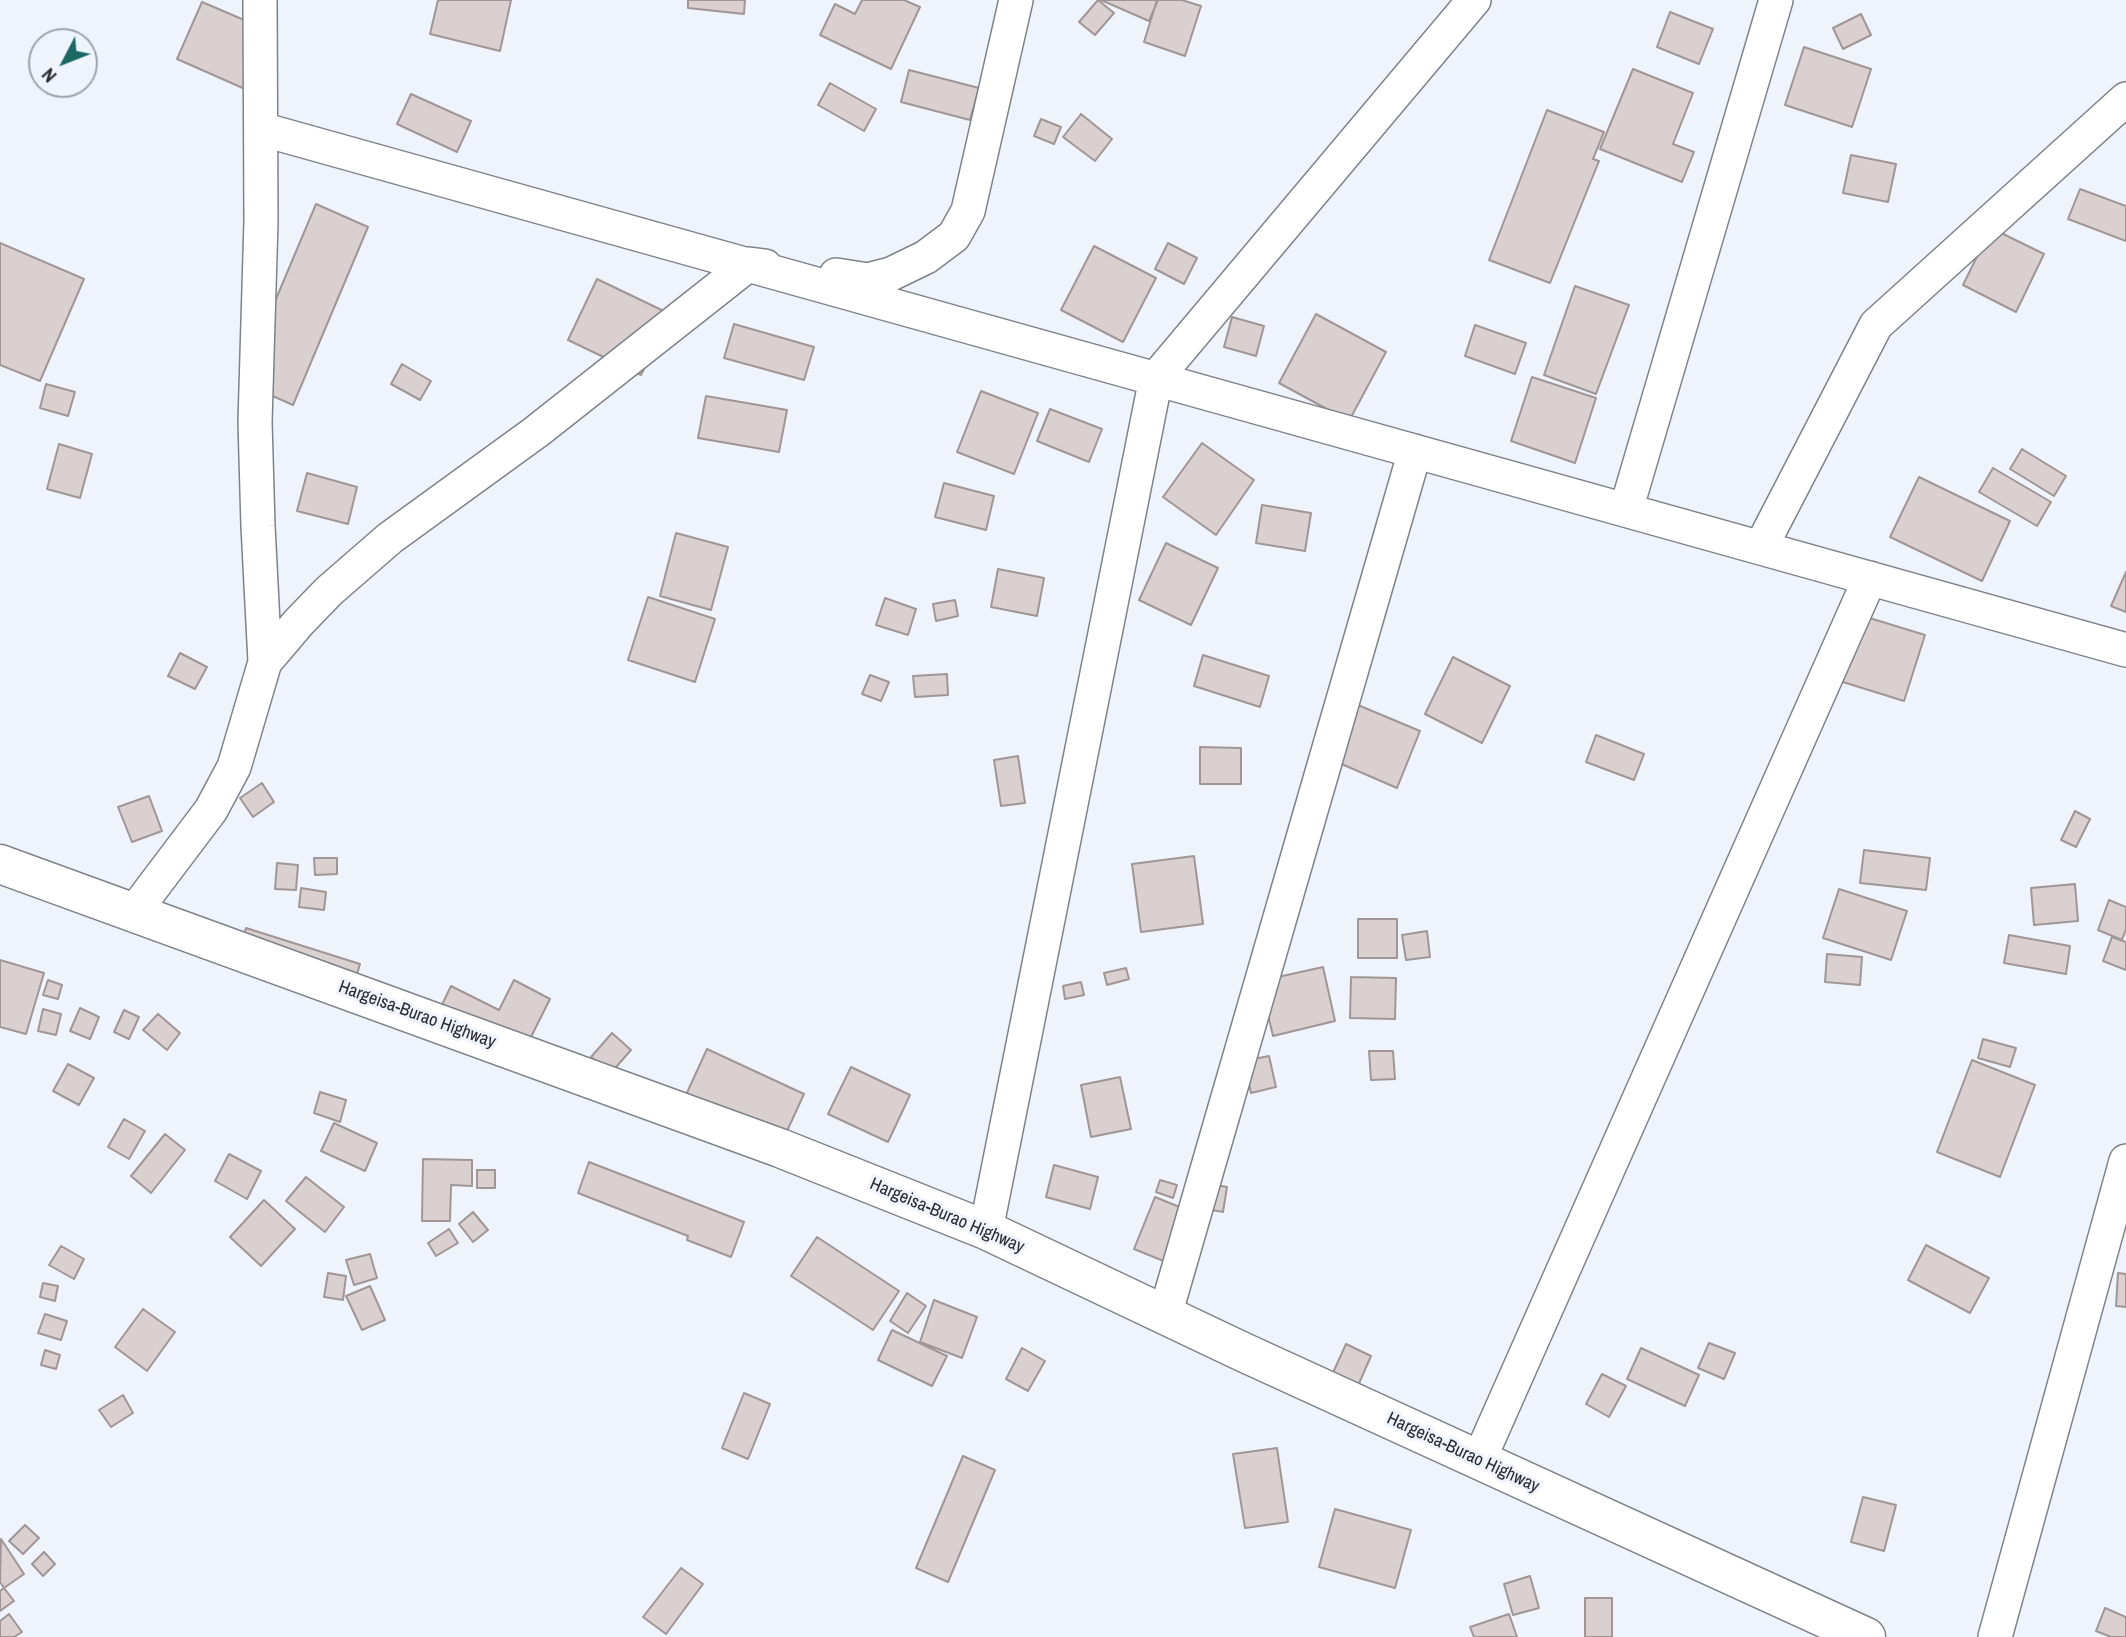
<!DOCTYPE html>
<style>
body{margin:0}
#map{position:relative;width:2126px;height:1637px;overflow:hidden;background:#eff4fc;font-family:"Archivo Narrow",sans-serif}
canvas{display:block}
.north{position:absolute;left:28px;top:28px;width:70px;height:70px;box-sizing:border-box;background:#eff4fc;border:2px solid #a0a4aa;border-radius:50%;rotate:228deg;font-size:19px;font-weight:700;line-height:28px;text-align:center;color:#2a2b2e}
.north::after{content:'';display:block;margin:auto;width:24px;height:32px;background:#1c6864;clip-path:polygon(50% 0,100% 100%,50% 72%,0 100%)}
</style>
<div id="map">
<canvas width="2126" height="1637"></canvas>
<div class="north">N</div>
</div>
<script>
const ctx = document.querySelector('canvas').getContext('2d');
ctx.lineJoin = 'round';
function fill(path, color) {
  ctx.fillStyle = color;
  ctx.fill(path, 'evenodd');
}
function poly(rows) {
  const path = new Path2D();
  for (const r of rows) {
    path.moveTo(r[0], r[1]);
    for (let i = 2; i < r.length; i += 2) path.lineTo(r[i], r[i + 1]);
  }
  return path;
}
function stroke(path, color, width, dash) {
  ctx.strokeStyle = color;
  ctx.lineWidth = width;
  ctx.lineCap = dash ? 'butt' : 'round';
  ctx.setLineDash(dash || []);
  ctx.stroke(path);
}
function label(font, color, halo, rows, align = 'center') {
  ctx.font = font + ' "Archivo Narrow",sans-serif';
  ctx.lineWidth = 6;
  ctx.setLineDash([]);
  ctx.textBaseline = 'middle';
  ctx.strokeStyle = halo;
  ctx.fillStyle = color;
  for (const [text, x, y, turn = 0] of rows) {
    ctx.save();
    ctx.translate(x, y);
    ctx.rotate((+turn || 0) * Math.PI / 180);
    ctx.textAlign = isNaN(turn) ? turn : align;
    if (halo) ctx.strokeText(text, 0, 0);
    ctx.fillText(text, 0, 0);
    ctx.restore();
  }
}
const building = poly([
 [438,0,511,0,500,51,430,34,438,0],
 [688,0,745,0,744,14,688,8,688,0],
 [862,0,904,0,920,7,891,69,820,35,835,4,855,14,862,0],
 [1098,0,1114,13,1095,35,1079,22,1098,0],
 [1101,0,1158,0,1149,21,1101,0],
 [1157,0,1182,0,1201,6,1185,56,1144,42,1157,0],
 [202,2,270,31,245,89,177,59,202,2],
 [1670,12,1713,29,1699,64,1657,47,1670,12],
 [1861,14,1871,35,1843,49,1833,28,1861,14],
 [1804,47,1871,69,1852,127,1785,105,1804,47],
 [1633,69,1693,93,1673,144,1694,152,1682,182,1600,149,1633,69],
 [909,70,979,88,970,120,901,102,909,70],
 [830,83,876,109,864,131,818,105,830,83],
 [411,94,471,121,457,152,397,124,411,94],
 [1547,110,1604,132,1593,159,1599,161,1550,283,1489,260,1547,110],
 [1081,114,1112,139,1095,161,1063,137,1081,114],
 [1041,119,1061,127,1054,144,1034,136,1041,119],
 [1851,155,1896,164,1888,202,1843,193,1851,155],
 [2080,189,2126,206,2126,241,2068,219,2080,189],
 [316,204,368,227,293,405,241,382,316,204],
 [1991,228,2044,254,2016,312,1963,285,1991,228],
 [0,243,84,279,40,381,0,365,0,243],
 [1168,243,1197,258,1184,284,1155,269,1168,243],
 [1094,246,1156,278,1123,342,1061,310,1094,246],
 [597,279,670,314,641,375,568,340,597,279],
 [1575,286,1629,305,1596,394,1544,375,1575,286],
 [1316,314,1386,352,1349,421,1279,383,1316,314],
 [1232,317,1264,326,1256,356,1224,347,1232,317],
 [734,324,814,347,804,380,724,358,734,324],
 [1475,325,1526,343,1515,374,1465,356,1475,325],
 [402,364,431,381,420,400,391,384,402,364],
 [1532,377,1596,398,1575,463,1511,441,1532,377],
 [46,384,75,392,68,416,40,408,46,384],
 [981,391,1038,413,1014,474,957,452,981,391],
 [706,396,787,410,779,452,698,438,706,396],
 [1050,409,1102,429,1089,462,1037,441,1050,409],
 [1202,443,1254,480,1216,535,1163,497,1202,443],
 [59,444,92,454,80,498,47,489,59,444],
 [2022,449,2066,476,2054,496,2010,469,2022,449],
 [1993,468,2051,502,2037,526,1979,492,1993,468],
 [307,473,357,487,348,524,297,511,307,473],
 [1919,477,2010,521,1982,581,1890,537,1919,477],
 [944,483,994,496,986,530,935,517,944,483],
 [1262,505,1311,513,1305,551,1256,543,1262,505],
 [676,533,728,547,711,610,660,596,676,533],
 [1166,543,1218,568,1191,625,1139,600,1166,543],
 [998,569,1044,578,1037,616,991,607,998,569],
 [2126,572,2126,612,2111,606,2126,572],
 [648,597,715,619,695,682,628,660,648,597],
 [885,598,916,609,908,635,876,625,885,598],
 [955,600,958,616,936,621,933,604,955,600],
 [1850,612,1925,635,1904,701,1830,678,1850,612],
 [180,653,207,667,195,689,168,676,180,653],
 [1203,655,1269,676,1260,707,1194,686,1203,655],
 [1453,657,1510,686,1482,743,1425,714,1453,657],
 [947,674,948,695,915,697,913,676,947,674],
 [870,675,889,682,881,701,862,694,870,675],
 [1346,700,1420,731,1397,788,1323,756,1346,700],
 [1596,735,1644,754,1634,780,1586,762,1596,735],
 [1200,747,1241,748,1241,784,1200,784,1200,747],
 [1018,756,1025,803,1001,806,994,760,1018,756],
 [262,783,274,802,253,817,240,798,262,783],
 [149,796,162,831,132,842,118,807,149,796],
 [2075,811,2090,819,2076,847,2061,840,2075,811],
 [1864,850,1930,858,1926,890,1860,883,1864,850],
 [1194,856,1203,924,1141,932,1132,864,1194,856],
 [314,858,337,858,337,874,315,875,314,858],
 [277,863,298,865,296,890,275,889,277,863],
 [2075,884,2078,921,2034,925,2031,888,2075,884],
 [301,888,326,892,324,910,299,907,301,888],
 [1839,889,1907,911,1891,960,1823,938,1839,889],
 [2109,900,2126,907,2126,929,2122,940,2098,930,2109,900],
 [1358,919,1397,919,1397,958,1358,958,1358,919],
 [246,928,360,964,350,998,235,962,246,928],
 [1427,931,1430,957,1406,960,1402,935,1427,931],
 [2009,935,2070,946,2066,974,2004,963,2009,935],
 [2112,937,2126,942,2126,970,2103,961,2112,937],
 [1827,954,1862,957,1860,985,1825,982,1827,954],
 [0,960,44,973,26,1034,0,1027,0,960],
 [1323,967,1335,1021,1273,1036,1260,981,1323,967],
 [1126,968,1129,979,1107,985,1104,973,1126,968],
 [1351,977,1396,978,1395,1019,1350,1018,1351,977],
 [48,980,62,985,58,999,43,995,48,980],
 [514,980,550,999,520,1059,436,1017,451,986,499,1010,514,980],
 [1081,982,1084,995,1065,999,1063,986,1081,982],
 [80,1008,99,1017,90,1039,70,1031,80,1008],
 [43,1009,61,1014,56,1035,38,1031,43,1009],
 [124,1010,139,1017,129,1039,114,1032,124,1010],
 [158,1014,180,1033,167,1050,143,1030,158,1014],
 [612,1033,631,1050,610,1074,591,1057,612,1033],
 [1983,1039,2016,1048,2010,1067,1978,1058,1983,1039],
 [707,1049,804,1094,782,1142,685,1097,707,1049],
 [1369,1051,1393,1051,1395,1079,1371,1080,1369,1051],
 [1269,1056,1276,1087,1251,1093,1244,1061,1269,1056],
 [1972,1060,2035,1085,2000,1177,1937,1152,1972,1060],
 [68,1064,94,1078,79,1105,53,1091,68,1064],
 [851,1067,910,1095,888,1142,828,1114,851,1067],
 [1120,1077,1131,1129,1091,1137,1081,1085,1120,1077],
 [320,1092,346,1100,340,1122,314,1113,320,1092],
 [124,1119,145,1131,129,1159,108,1147,124,1119],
 [334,1123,377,1143,365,1171,321,1151,334,1123],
 [165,1134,185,1150,151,1193,131,1176,165,1134],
 [229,1154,261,1171,247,1199,215,1181,229,1154],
 [423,1159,472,1160,472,1186,451,1185,450,1221,422,1221,423,1159],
 [589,1162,744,1222,731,1257,687,1240,688,1236,578,1193,589,1162],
 [1054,1165,1098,1177,1090,1209,1046,1197,1054,1165],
 [477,1170,495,1170,495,1188,477,1188,477,1170],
 [306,1177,344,1207,325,1232,286,1201,306,1177],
 [1160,1180,1177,1185,1173,1198,1156,1192,1160,1180],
 [1205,1183,1227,1187,1223,1212,1200,1208,1205,1183],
 [1155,1197,1187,1210,1166,1262,1134,1249,1155,1197],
 [264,1200,295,1229,261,1266,230,1237,264,1200],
 [473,1212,488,1230,473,1242,459,1224,473,1212],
 [449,1229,458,1243,436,1256,428,1243,449,1229],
 [817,1237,899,1291,873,1330,791,1276,817,1237],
 [1926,1245,1989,1278,1970,1313,1908,1280,1926,1245],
 [61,1246,84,1259,74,1279,49,1265,61,1246],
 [370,1254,377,1278,354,1285,346,1260,370,1254],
 [328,1273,346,1276,343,1300,324,1297,328,1273],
 [2118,1273,2126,1274,2126,1307,2116,1306,2118,1273],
 [43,1283,58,1286,55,1301,40,1297,43,1283],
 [370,1286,385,1320,362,1330,346,1296,370,1286],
 [907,1293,926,1306,908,1333,890,1321,907,1293],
 [934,1300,977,1317,962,1358,920,1342,934,1300],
 [143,1309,175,1332,147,1371,115,1347,143,1309],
 [45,1314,67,1321,61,1340,38,1333,45,1314],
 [892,1330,947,1356,932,1386,878,1360,892,1330],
 [1709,1343,1735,1353,1724,1379,1698,1368,1709,1343],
 [1346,1344,1371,1356,1357,1388,1331,1377,1346,1344],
 [1022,1348,1045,1361,1028,1391,1006,1379,1022,1348],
 [1641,1348,1699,1375,1685,1406,1627,1379,1641,1348],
 [45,1350,60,1355,56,1369,41,1365,45,1350],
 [1602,1374,1626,1386,1609,1417,1586,1404,1602,1374],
 [744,1393,770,1404,748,1459,722,1448,744,1393],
 [123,1395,133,1413,111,1427,99,1410,123,1395],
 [1277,1448,1288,1522,1245,1528,1233,1454,1277,1448],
 [963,1456,995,1470,948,1582,916,1568,963,1456],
 [1863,1497,1896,1505,1884,1551,1851,1542,1863,1497],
 [1335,1509,1411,1530,1395,1588,1319,1567,1335,1509],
 [25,1525,39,1538,23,1554,9,1541,25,1525],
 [1,1539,24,1574,4,1588,0,1582,1,1539],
 [44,1552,55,1564,43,1576,32,1564,44,1552],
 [681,1568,703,1584,666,1634,643,1617,681,1568],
 [1530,1576,1539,1608,1513,1615,1504,1584,1530,1576],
 [4,1588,14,1601,0,1611,0,1591,4,1588],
 [1585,1598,1612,1598,1612,1637,1585,1637,1585,1598],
 [2105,1608,2126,1617,2126,1637,2111,1637,2096,1631,2105,1608],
 [9,1614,22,1632,14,1637,0,1637,0,1621,9,1614],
 [1509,1614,1517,1637,1474,1637,1470,1627,1509,1614]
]);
const minor = poly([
 [261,129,2126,650],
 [836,275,868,280,891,274,926,257,954,236,968,211,1016,0],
 [1626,510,1776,0],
 [1761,547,1876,325,2126,99],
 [265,662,299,622,329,591,390,538,536,432,749,264,765,266],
 [134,912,211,810,234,767,265,662,258,526,255,422,261,221,260,0],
 [986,1230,1156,378,1474,0],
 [1165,1315,1415,451],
 [1479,1460,1870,578],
 [1995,1637,2126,1161]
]);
const trunk = poly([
 [0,864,780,1148,986,1230,1243,1352,1866,1637]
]);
const streetNames = [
 ["Hargeisa-Burao Highway",417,1015,20],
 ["Hargeisa-Burao Highway",947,1216,23],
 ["Hargeisa-Burao Highway",1463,1453,25]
];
fill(building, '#dad0cf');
stroke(building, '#9f9695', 2);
stroke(minor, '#7e8389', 36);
stroke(trunk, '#7e8389', 41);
stroke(minor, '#fff', 33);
stroke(trunk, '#fff', 38);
label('18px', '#2a2b2e', '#eff4fc', streetNames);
</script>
